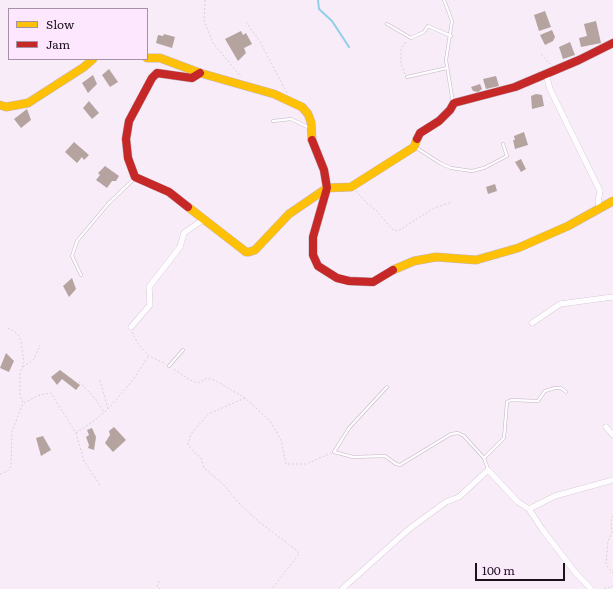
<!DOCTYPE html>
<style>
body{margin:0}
#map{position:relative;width:613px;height:589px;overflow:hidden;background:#f8ecf9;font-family:Literata,serif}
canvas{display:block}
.legend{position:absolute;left:8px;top:8px;width:140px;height:52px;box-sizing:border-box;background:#fce7fe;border:1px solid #a292a4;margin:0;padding:5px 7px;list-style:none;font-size:12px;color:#1b121c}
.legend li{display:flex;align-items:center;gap:8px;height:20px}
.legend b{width:20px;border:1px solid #a292a4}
.scale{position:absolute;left:475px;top:563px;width:90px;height:18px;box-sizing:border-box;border:2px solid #1b121c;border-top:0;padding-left:5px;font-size:12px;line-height:14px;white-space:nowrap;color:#1b121c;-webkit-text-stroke:3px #fce7fe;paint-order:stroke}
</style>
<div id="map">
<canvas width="613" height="589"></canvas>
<ul class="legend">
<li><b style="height:5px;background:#ffc107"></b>Slow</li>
<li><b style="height:5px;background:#c62828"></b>Jam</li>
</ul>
<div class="scale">100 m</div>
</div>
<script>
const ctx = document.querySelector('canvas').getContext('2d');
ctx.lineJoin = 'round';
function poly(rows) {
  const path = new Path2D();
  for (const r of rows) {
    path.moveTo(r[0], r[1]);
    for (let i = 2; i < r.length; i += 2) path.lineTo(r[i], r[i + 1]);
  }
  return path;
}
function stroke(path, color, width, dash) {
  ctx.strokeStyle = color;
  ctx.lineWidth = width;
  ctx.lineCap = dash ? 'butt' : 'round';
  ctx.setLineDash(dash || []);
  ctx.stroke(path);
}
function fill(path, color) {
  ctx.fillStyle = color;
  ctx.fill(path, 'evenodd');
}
const stream = poly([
 [318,0,319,9,332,21,349,47]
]);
const building = poly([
 [545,11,551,27,539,31,534,15],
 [596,21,601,43,581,47,579,38,587,36,584,24],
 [552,30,555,37,553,41,545,45,540,35],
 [241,31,243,35,246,33,252,44,244,48,246,53,238,61,225,39],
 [164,34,175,37,172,48,156,43,158,35,163,36],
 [570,42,575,55,563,59,559,47],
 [109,69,118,82,110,87,102,75],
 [93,75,97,84,88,93,82,83],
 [496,76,499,86,486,89,483,79],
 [480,84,482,89,478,92,473,91,471,87],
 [536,94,542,95,544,106,532,109,531,96],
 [89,101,99,113,92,119,83,108],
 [27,109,31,120,21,128,14,119],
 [524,132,528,145,515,149,513,140,515,140,514,136],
 [74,142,89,155,84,160,82,157,77,163,65,152],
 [521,159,526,169,521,172,515,162],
 [105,166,119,176,116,181,112,181,107,188,96,180,100,175,98,173],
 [495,184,497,191,488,194,486,187],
 [72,278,76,289,69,297,63,286],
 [6,353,14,361,9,372,0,368],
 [60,370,80,385,76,390,62,379,57,385,51,377],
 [114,427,126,440,113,452,105,443,110,435,109,431],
 [92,428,96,437,94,450,88,448,89,445,86,437,89,435,87,430],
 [43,436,51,450,41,456,36,438]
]);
const path = poly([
 [205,0,204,21,213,43,241,77],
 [246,22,259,40,287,93],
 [541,54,550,64],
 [405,74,401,64,401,50,406,41],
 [356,191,368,204,377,211,392,229,398,231,434,208,452,202],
 [132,332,138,344,149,356,166,364],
 [23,367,34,359,40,345],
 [174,369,190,380,198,383,207,378,216,381,245,398,270,421,281,440,286,464,306,464,331,453],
 [100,380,108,409],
 [79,382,95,398,104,412],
 [245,398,208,414,191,434,188,444,191,449,201,458,204,468,225,486,238,502,259,522,295,549,299,554,272,589],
 [24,403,39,395,51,393,76,433,84,461,100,485],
 [76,433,95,420,108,409,133,380,148,357],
 [0,474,8,471,11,466,12,431,23,403,20,395,20,373,24,362,21,342,19,336,14,331,7,328],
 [613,516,611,519,612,533,608,541,606,565,613,573],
 [159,581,157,587,160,589],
 [604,589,613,586]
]);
const lane = poly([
 [444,0,452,21,446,60,453,103],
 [387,24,411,38,424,32,428,26,451,36],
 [407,77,447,68],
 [273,121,291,119,310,128],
 [415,147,440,163,451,168,472,171,484,168,507,156,503,144],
 [81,275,72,256,77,241,108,204,135,178],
 [169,366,183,350],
 [387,387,349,428,334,452,353,457,385,456,396,464,400,465,451,434,458,433,464,436,484,458,488,469],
 [484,458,504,438,507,402,511,400,538,401,545,391,555,388,561,388,566,392]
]);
const street = poly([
 [546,74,550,89,600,191,598,202,600,208],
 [532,323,560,304,613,297],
 [131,327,150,305,149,287,180,247,184,233,204,219],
 [606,427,613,435],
 [529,509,555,496,613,480],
 [342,589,409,529,446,502,459,497,488,470,518,502,529,509,542,529,575,572,591,589]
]);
const slow = poly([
 [147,58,160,58,200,73,274,94,302,107,308,114,311,122,312,140],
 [0,105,6,107,28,103,84,67,93,59],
 [188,207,246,252,249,252,255,250,289,214,327,188,351,187,414,147,417,139],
 [393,270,414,261,436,257,476,260,518,248,568,226,613,201]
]);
const jam = poly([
 [417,139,420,133,439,121,450,110,454,103,515,87,579,60,613,43],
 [312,140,324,170,327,188,313,237,313,255,318,266,337,278,349,281,373,282,393,270],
 [188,207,169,192,135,177,128,158,126,139,129,121,152,78,157,73,192,78,200,73]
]);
stroke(stream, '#90cfe8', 2);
fill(building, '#b4a39f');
stroke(lane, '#c0b6c1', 3.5);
stroke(street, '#c0b6c1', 6);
stroke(slow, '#c0b6c1', 9);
stroke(jam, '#c0b6c1', 9);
stroke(path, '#d5d2d5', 1, [2, 2]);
stroke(lane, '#fefcfe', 2.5);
stroke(street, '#fefcfe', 5.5);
stroke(slow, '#ffc107', 8);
stroke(jam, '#c62828', 8);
</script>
